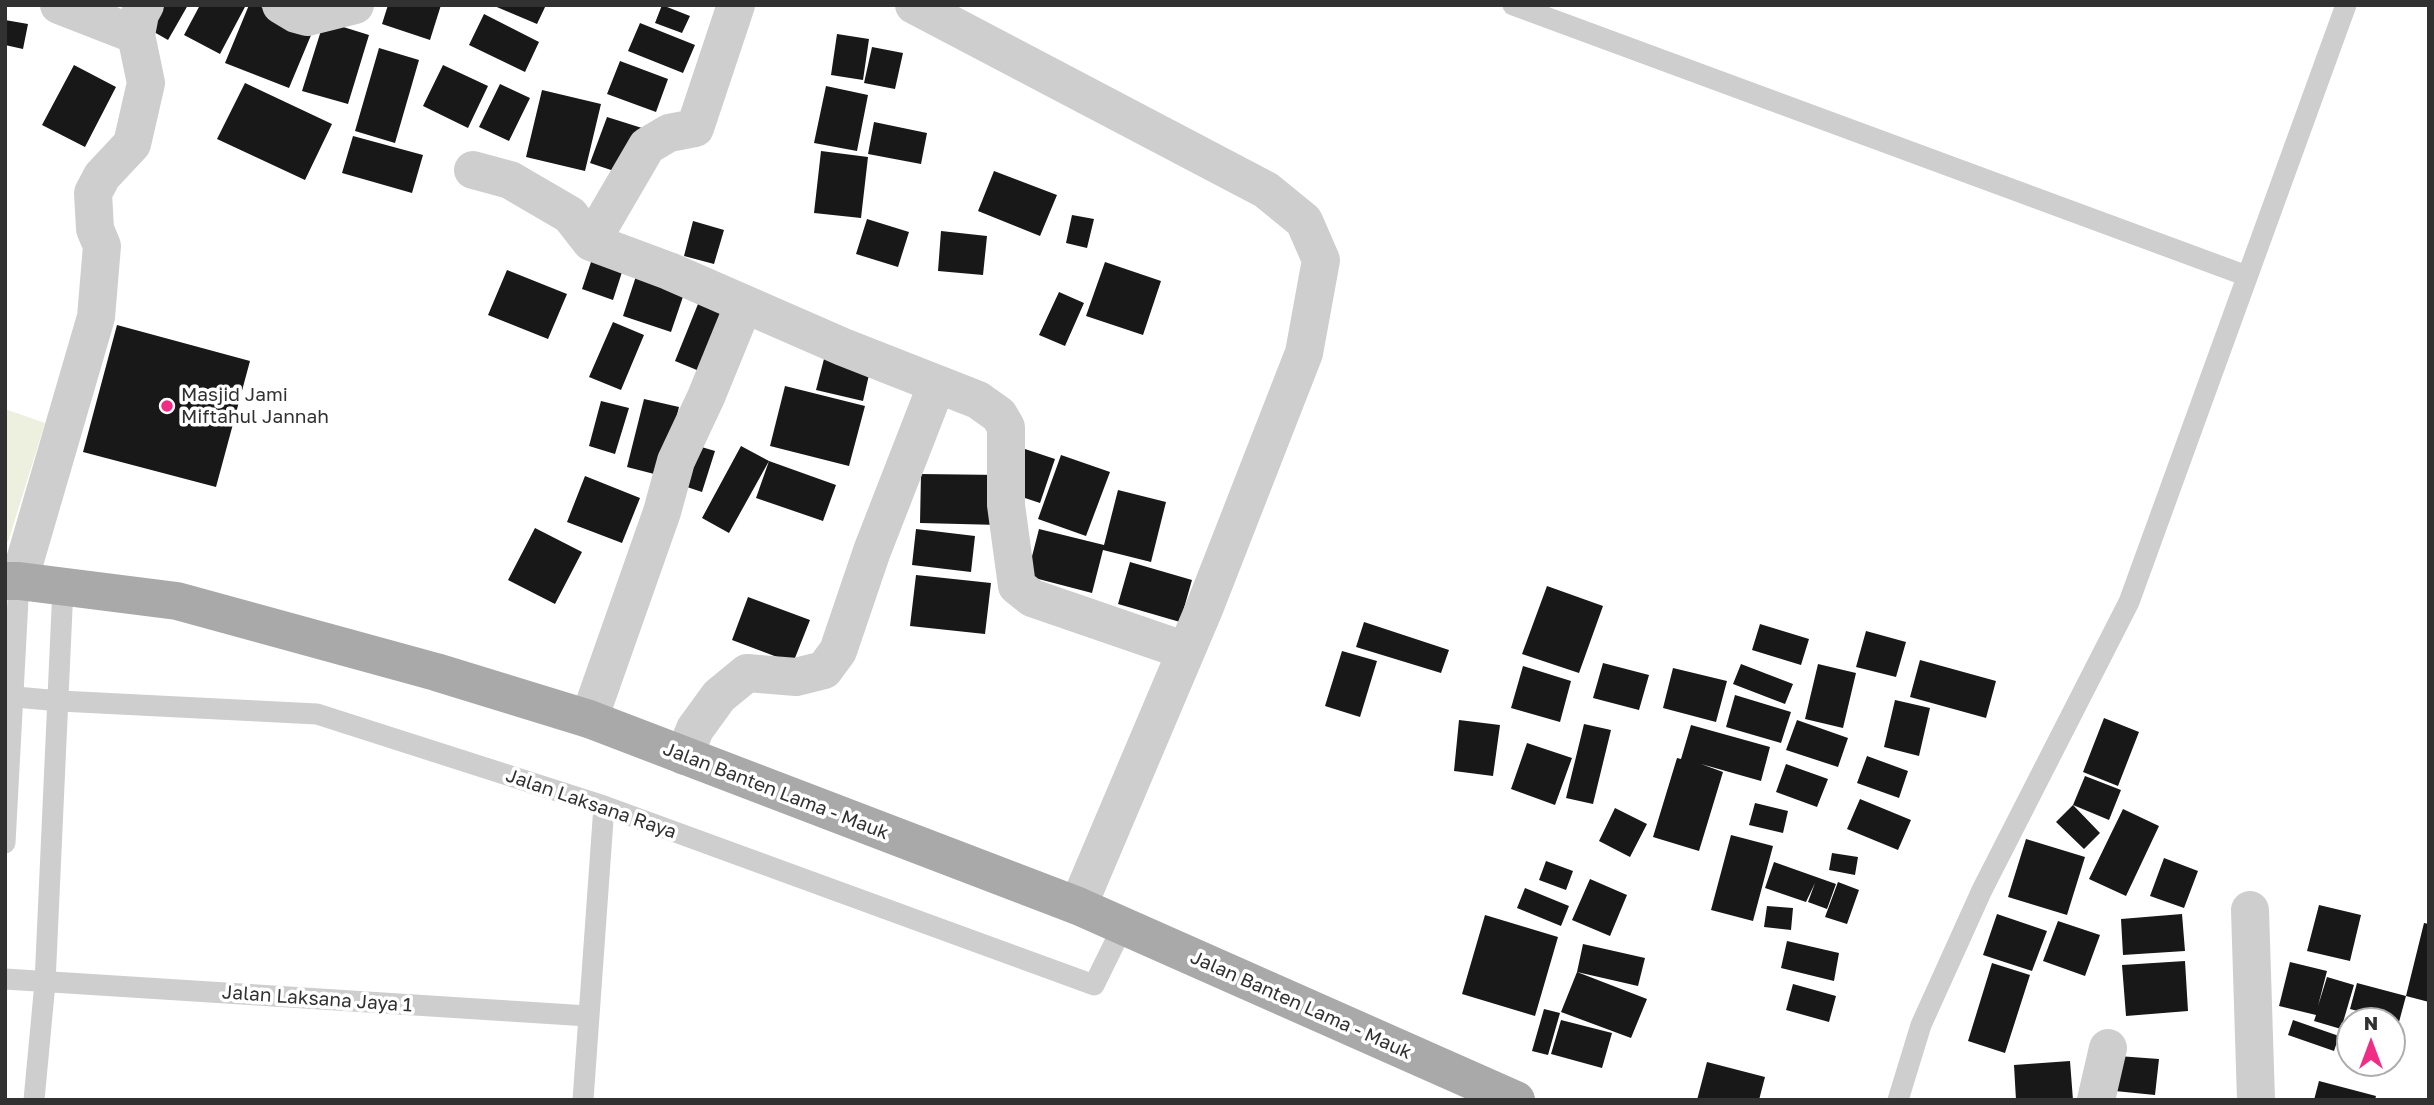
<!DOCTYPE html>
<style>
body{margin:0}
#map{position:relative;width:2434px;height:1105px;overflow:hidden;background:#fff;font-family:"Golos Text",sans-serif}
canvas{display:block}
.frame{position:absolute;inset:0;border:7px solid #313131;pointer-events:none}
.north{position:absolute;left:2336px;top:1007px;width:70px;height:70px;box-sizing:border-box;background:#fff;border:2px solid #adadad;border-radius:50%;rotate:0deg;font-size:19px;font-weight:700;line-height:28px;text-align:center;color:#313131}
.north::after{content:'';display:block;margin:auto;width:24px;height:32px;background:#f02c85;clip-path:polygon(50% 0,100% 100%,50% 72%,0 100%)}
</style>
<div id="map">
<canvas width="2434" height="1105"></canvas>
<div class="frame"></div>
<div class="north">N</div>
</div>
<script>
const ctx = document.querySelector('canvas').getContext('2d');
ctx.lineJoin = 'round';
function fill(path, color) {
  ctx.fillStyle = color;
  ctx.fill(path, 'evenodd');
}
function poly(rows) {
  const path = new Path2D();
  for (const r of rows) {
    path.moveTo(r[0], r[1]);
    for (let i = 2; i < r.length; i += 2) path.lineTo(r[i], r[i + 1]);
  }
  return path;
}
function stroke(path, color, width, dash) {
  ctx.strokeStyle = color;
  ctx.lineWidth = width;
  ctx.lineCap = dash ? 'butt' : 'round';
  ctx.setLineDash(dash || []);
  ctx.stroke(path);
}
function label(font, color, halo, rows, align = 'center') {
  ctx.font = font + ' "Golos Text",sans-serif';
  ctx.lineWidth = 7;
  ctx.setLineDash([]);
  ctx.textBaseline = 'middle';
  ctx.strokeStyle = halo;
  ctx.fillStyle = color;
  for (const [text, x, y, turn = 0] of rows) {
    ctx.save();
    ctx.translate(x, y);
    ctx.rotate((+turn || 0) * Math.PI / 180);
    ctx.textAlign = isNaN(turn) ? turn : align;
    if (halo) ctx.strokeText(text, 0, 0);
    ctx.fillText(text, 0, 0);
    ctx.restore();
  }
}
const green = poly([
 [5,409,45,423,8,542,5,542]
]);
const building = poly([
 [151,5,188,5,168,40,140,24],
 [200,5,246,5,220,54,184,35],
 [249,5,256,5,314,28,289,88,225,63],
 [388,5,441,5,430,40,382,24],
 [492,5,546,5,537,24],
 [662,5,690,16,682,33,655,23],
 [484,14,539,42,525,72,469,45],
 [5,20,28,24,23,49,5,45],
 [324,21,369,35,348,104,302,91],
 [640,23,695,45,683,73,628,51],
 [837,34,869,39,863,80,831,75],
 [872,47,903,53,895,89,864,83],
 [379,48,419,60,395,143,355,131],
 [620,61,668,79,656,112,607,94],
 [74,65,116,87,85,147,42,125],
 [443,65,488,86,468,128,423,106],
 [245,83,332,124,305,180,217,139],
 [500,84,530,98,509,141,479,127],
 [826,86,868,95,857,151,814,143],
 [542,90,601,104,585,171,526,157],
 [607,117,642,128,626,175,590,163],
 [874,122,927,133,921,164,868,154],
 [353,136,423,155,412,193,342,173],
 [821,151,868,157,861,218,814,213],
 [994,171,1057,195,1040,236,978,211],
 [1072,215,1094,219,1087,248,1066,243],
 [867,219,909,232,898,267,856,254],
 [693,221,724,230,714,264,684,256],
 [941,231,987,236,983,275,938,271],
 [592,259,623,269,613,300,582,289],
 [1105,262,1161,281,1143,335,1086,316],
 [639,267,688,282,671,332,623,316],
 [507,270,567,294,548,339,488,315],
 [1059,292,1084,303,1065,346,1039,335],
 [700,299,734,313,709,375,675,361],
 [613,322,644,335,621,390,589,377],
 [117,325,250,361,216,487,83,452],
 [825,355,871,366,863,401,816,390],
 [785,386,865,406,849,466,770,446],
 [644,399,679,407,662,476,627,467],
 [601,401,629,408,615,454,589,446],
 [688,443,715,451,702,492,675,483],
 [741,446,769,461,836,485,823,521,756,498,769,461,729,533,702,518],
 [1022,448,1055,459,1040,503,1007,492],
 [1061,455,1110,472,1086,536,1038,519],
 [921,474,1001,475,1000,525,920,523],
 [585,476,640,498,622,543,567,522],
 [1118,490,1166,502,1151,562,1103,550,1092,593,1027,576,1039,529,1104,545],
 [535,528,582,552,555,604,508,580],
 [916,529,975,536,971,572,912,565],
 [1130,562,1192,580,1180,622,1118,604],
 [916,575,991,583,985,634,910,626],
 [1547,586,1603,606,1579,673,1522,654],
 [748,597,810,620,793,663,732,640],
 [1364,622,1449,650,1441,673,1356,647],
 [1760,624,1809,639,1801,665,1752,650],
 [1866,631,1906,642,1896,677,1856,667],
 [1342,651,1377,661,1360,717,1325,706],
 [1920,660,1996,681,1986,718,1910,697],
 [1603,663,1649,675,1639,710,1593,698],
 [1741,664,1793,684,1785,704,1733,684],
 [1818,664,1856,673,1843,728,1805,719],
 [1523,666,1571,681,1560,722,1511,708],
 [1673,668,1727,681,1716,722,1663,708],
 [1735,695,1791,712,1781,743,1726,727],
 [1895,700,1930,708,1919,756,1884,747],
 [2104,718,2139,732,2118,786,2083,772],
 [1459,720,1500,725,1493,776,1454,771],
 [1797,720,1848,738,1838,767,1786,750],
 [1584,724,1611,730,1593,804,1566,798],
 [1691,725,1770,747,1761,781,1701,764,1723,772,1699,851,1653,837,1677,758,1681,759],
 [1527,743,1572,758,1555,805,1511,789],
 [1867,756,1908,771,1899,798,1857,783],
 [1786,764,1828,779,1817,807,1776,792],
 [2085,776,2121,790,2109,820,2073,805,2100,833,2084,849,2056,822,2073,805],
 [1860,799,1911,820,1898,850,1847,829],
 [1755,803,1788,811,1783,833,1749,825],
 [1615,808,1647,824,1630,857,1599,841],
 [2123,809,2159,826,2126,896,2089,879],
 [1731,835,1773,846,1753,921,1711,910],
 [2026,839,2085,857,2067,915,2008,897],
 [1832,853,1858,857,1855,875,1829,870],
 [2164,858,2198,871,2184,908,2150,896],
 [1546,861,1573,871,1566,890,1539,880],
 [1774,862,1836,884,1827,909,1808,902,1815,883,1806,902,1765,888],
 [1590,879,1627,895,1610,936,1572,920],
 [1838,882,1859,890,1847,924,1825,917],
 [1525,888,1569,906,1561,926,1517,908],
 [2319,905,2361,915,2350,961,2307,951],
 [1767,906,1793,908,1791,930,1764,927],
 [1997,914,2047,931,2032,971,1983,955],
 [2182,914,2185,951,2123,955,2121,919],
 [1485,915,1558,937,1535,1016,1462,994],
 [2058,921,2100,935,2085,976,2043,961],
 [2424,923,2429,924,2429,1002,2406,996],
 [1787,941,1839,953,1834,981,1781,968],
 [1583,944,1645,958,1638,986,1577,972],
 [2185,961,2188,1011,2126,1016,2122,965],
 [2290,962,2327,971,2318,1006,2327,977,2354,985,2341,1029,2314,1021,2316,1015,2279,1006],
 [1992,963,2030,975,2005,1053,1968,1041],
 [1577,972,1647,999,1631,1038,1561,1012],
 [2357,983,2406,996,2399,1022,2350,1009],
 [1793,984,1836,996,1829,1022,1786,1010],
 [1544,1009,1560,1013,1548,1055,1532,1051],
 [1561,1020,1612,1033,1602,1068,1551,1054],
 [2293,1020,2339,1036,2334,1051,2288,1035],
 [2118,1056,2159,1059,2155,1095,2115,1091],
 [2070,1061,2073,1100,2016,1100,2014,1065],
 [1707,1062,1765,1077,1759,1100,1697,1100],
 [2319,1081,2376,1096,2375,1100,2314,1100]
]);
const lane = poly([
 [1513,5,2247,276],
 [5,696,60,701,317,714,604,806,1094,985,1123,926],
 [5,843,19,581],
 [5,979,588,1016],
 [34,1100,45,983,63,587],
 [583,1100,604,806],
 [1898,1100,1921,1025,1982,890,2129,602,2346,5]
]);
const street = poly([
 [59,5,136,35],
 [281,5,296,14,307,17,355,5],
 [914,5,1266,190,1304,221,1321,260,1304,353,1204,609,1078,906],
 [473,170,510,180,570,215,591,242,669,271,843,347,978,400,999,415,1006,427,1006,505,1017,586,1032,598,1186,651],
 [591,242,647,146,669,133,695,128,736,5],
 [19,581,96,317,102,246,95,229,93,193,102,176,132,144,146,83,136,35,140,14,145,5],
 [589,719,662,512,676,461,706,397,744,304],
 [684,756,695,729,719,696,747,673,796,677,824,670,838,651,872,551,937,384],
 [2250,910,2256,1100],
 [2096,1100,2108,1048]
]);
const primary = poly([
 [5,581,19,581,177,601,436,672,589,719,1078,906,1516,1100]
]);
const markers = [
 [167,406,7,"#f02c85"]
];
const poiNames = [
 ["Masjid Jami",181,395],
 ["Miftahul Jannah",181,417]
];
const streetNames = [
 ["Jalan Banten Lama - Mauk",776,791,21],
 ["Jalan Laksana Raya",591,804,19],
 ["Jalan Laksana Jaya 1",317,999,4],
 ["Jalan Banten Lama - Mauk",1301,1005,24]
];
fill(green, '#edefdf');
fill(building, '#181818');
stroke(lane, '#cecece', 21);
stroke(street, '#cecece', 38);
stroke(primary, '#a9a9a9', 38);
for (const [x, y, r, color] of markers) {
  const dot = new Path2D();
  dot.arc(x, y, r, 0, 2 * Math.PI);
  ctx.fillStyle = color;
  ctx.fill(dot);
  stroke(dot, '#fff', 2.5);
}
label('19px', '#313131', '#fff', poiNames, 'left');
label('19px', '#313131', '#fff', streetNames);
</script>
